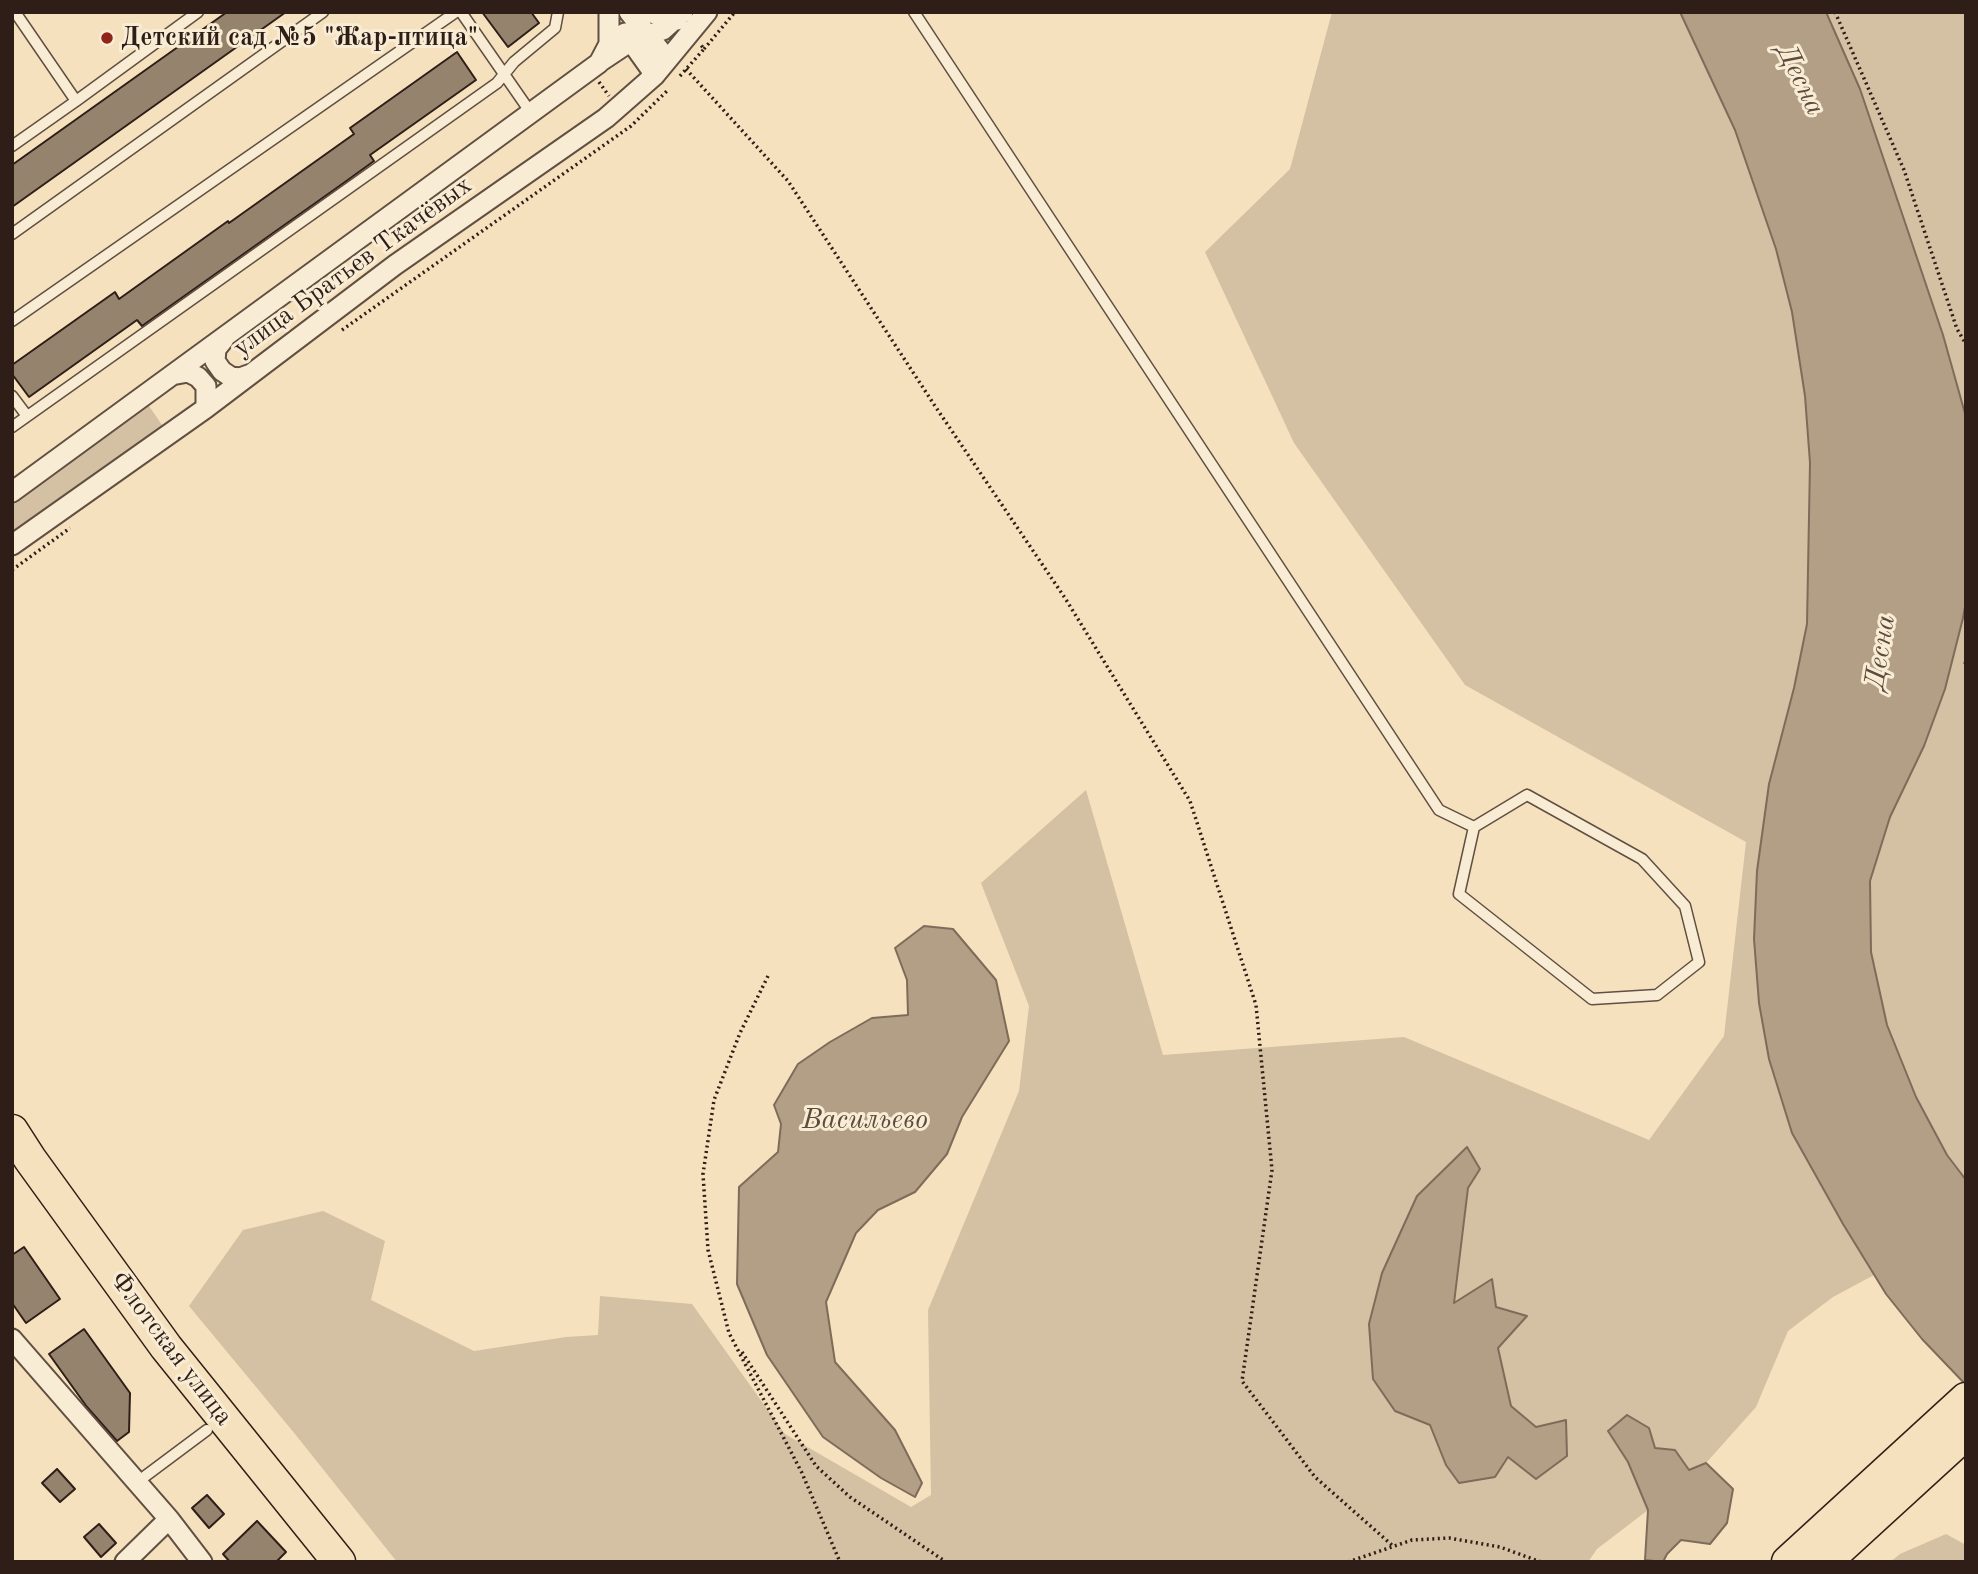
<!DOCTYPE html>
<meta charset="utf-8">
<style>
body{margin:0}
#map{position:relative;width:1978px;height:1574px;overflow:hidden;background:#f6e1be;font-family:"Old Standard TT",serif}
canvas{display:block}
.frame{position:absolute;inset:0;border:14px solid #2f1e18;pointer-events:none}
</style>
<div id="map">
<canvas width="1978" height="1574"></canvas>
<div class="frame"></div>
</div>
<script>
const ctx = document.querySelector('canvas').getContext('2d');
ctx.lineJoin = 'round';
function fill(path, color) {
  ctx.fillStyle = color;
  ctx.fill(path, 'evenodd');
}
function poly(rows) {
  const path = new Path2D();
  for (const r of rows) {
    path.moveTo(r[0], r[1]);
    for (let i = 2; i < r.length; i += 2) path.lineTo(r[i], r[i + 1]);
  }
  return path;
}
function stroke(path, color, width, dash) {
  ctx.strokeStyle = color;
  ctx.lineWidth = width;
  ctx.lineCap = dash ? 'butt' : 'round';
  ctx.setLineDash(dash || []);
  ctx.stroke(path);
}
function label(font, color, halo, rows, align = 'center') {
  ctx.font = font + ' "Old Standard TT",serif';
  ctx.lineWidth = 6;
  ctx.setLineDash([]);
  ctx.textBaseline = 'middle';
  ctx.strokeStyle = halo;
  ctx.fillStyle = color;
  for (const [text, x, y, turn = 0] of rows) {
    ctx.save();
    ctx.translate(x, y);
    ctx.rotate((+turn || 0) * Math.PI / 180);
    ctx.textAlign = isNaN(turn) ? turn : align;
    if (halo) ctx.strokeText(text, 0, 0);
    ctx.fillText(text, 0, 0);
    ctx.restore();
  }
}
const green = poly([
 [1332,12,1680,12,1735,130,1776,249,1792,312,1805,396,1810,463,1807,624,1794,688,1769,784,1757,871,1754,939,1759,1003,1769,1059,1792,1133,1874,1275,1833,1297,1788,1331,1756,1407,1706,1463,1689,1470,1675,1450,1655,1448,1608,1432,1628,1462,1648,1510,1597,1549,1588,1562,397,1562,295,1434,189,1306,243,1230,323,1211,385,1241,371,1300,474,1351,566,1337,598,1335,600,1296,692,1304,785,1434,911,1507,931,1495,928,1310,1019,1091,1029,1006,981,883,1086,790,1163,1055,1404,1037,1649,1140,1724,1036,1746,842,1465,685,1294,443,1205,252,1290,169],
 [1467,1147,1479,1169,1468,1188,1454,1304,1492,1280,1496,1308,1526,1317,1498,1347,1511,1406,1536,1427,1508,1457,1446,1465,1430,1425],
 [1826,12,1966,12,1966,417,1943,335,1860,89],
 [147,403,164,428,12,535,12,498],
 [1966,601,1966,1180,1947,1155,1916,1097,1887,1025,1871,952,1870,881,1890,817,1924,746,1945,689],
 [1946,1534,1966,1545,1966,1562,1890,1562,1900,1554]
]);
const water = poly([
 [1680,12,1826,12,1860,89,1943,335,1966,417,1966,601,1963,618,1945,689,1924,746,1890,817,1870,881,1871,952,1887,1025,1916,1097,1947,1155,1966,1180,1966,1385,1922,1339,1886,1294,1843,1224,1792,1133,1769,1059,1759,1003,1754,939,1757,871,1769,784,1794,688,1807,624,1810,463,1805,396,1792,312,1776,249,1735,130,1680,12],
 [924,926,953,929,996,980,1009,1041,962,1117,947,1154,915,1192,878,1210,856,1233,826,1302,835,1362,895,1430,922,1483,915,1497,881,1478,823,1437,767,1355,737,1284,739,1187,778,1152,781,1124,774,1105,798,1064,830,1042,872,1018,908,1015,907,980,895,948,924,926],
 [1467,1147,1480,1169,1468,1188,1454,1303,1492,1279,1496,1307,1527,1316,1498,1348,1511,1406,1536,1427,1566,1420,1567,1456,1536,1479,1508,1457,1495,1477,1459,1483,1446,1465,1430,1425,1395,1411,1373,1379,1369,1324,1382,1273,1417,1196,1467,1147],
 [1627,1415,1649,1428,1655,1448,1675,1450,1689,1470,1706,1463,1733,1489,1727,1523,1710,1544,1681,1540,1667,1554,1663,1562,1645,1560,1648,1510,1628,1462,1608,1431,1627,1415]
]);
const building = poly([
 [227,12,286,12,12,207,12,165,227,12],
 [482,12,531,12,539,23,508,47,482,12],
 [457,52,476,80,370,155,374,161,345,182,142,326,137,320,29,397,12,374,12,365,115,292,119,299,228,221,229,223,354,134,350,128,457,52],
 [24,1247,60,1299,26,1323,12,1303,12,1255,24,1247],
 [84,1329,130,1393,129,1432,117,1441,87,1407,49,1354,84,1329],
 [57,1469,75,1489,60,1502,42,1483,57,1469],
 [207,1495,224,1514,209,1528,192,1508,207,1495],
 [257,1521,286,1552,276,1562,230,1562,223,1554,257,1521],
 [99,1524,116,1543,101,1557,84,1537,99,1524]
]);
const path = poly([
 [1835,12,1904,170,1957,329,1966,344],
 [704,49,735,12],
 [686,69,788,181,935,406,1065,598,1190,801,1256,1005,1272,1170,1242,1381,1315,1477,1393,1546],
 [680,76,704,49,701,45],
 [599,82,609,96],
 [342,330,631,126,668,90],
 [12,570,70,528],
 [1965,664,1966,661],
 [768,976,740,1033,714,1100,703,1174,708,1250,729,1333,802,1473,840,1562],
 [742,1352,816,1466,850,1497,946,1562],
 [1348,1562,1412,1540,1449,1538,1500,1547,1541,1562]
]);
const service = poly([
 [461,12,531,113],
 [914,12,1439,810,1474,827],
 [76,101,198,12],
 [12,146,76,101,15,12],
 [12,234,323,12],
 [12,321,456,12],
 [12,396,27,416],
 [12,427,497,83,514,62,555,28,558,12],
 [1527,795,1642,859,1685,906,1699,962,1657,995,1592,999,1459,894,1474,827,1527,795],
 [136,1483,207,1430]
]);
const minor = poly([
 [629,12,667,59],
 [648,12,677,20],
 [625,33,655,75],
 [601,61,625,45,647,35,663,30,683,12],
 [224,339,216,349,215,361,222,371,231,377,240,378,251,374],
 [177,374,188,372,198,377,206,386,206,408],
 [12,492,599,63,609,44,609,12],
 [12,545,206,408,395,265,606,118,655,75,707,12],
 [12,1339,169,1519,202,1562],
 [125,1562,169,1519]
]);
const primary = poly([
 [12,1131,30,1159,166,1347,339,1562],
 [1788,1562,1966,1399],
 [1825,1562,1966,1433]
]);
const markers = [
 [107,38,7,"#8f2418"]
];
const poiNames = [
 ["Детский сад №5 \"Жар-птица\"",121,38]
];
const streetNames = [
 ["улица Братьев Ткачёвых",353,267,-36],
 ["Флотская улица",171,1349,53]
];
const waterNames = [
 ["Десна",1800,80,64],
 ["Десна",1881,652,-81],
 ["Васильево",865,1121]
];
fill(green, '#d4c0a2');
fill(water, '#b29f86');
stroke(water, '#7e6b5a', 2);
fill(building, '#96836e');
stroke(building, '#2f1e18', 2);
stroke(service, '#614f42', 13);
stroke(minor, '#614f42', 23);
stroke(primary, '#2f1e18', 35);
stroke(path, '#2f1e18', 3.5, [2, 3.5]);
stroke(service, '#f9ecd5', 10);
stroke(minor, '#f9ecd5', 19);
stroke(primary, '#f6e1be', 32);
for (const [x, y, r, color] of markers) {
  const dot = new Path2D();
  dot.arc(x, y, r, 0, 2 * Math.PI);
  ctx.fillStyle = color;
  ctx.fill(dot);
  stroke(dot, '#f9ecd5', 2.5);
}
label('bold 26px', '#2f1e18', '#f9ecd5', poiNames, 'left');
label('26px', '#2f1e18', '#f9ecd5', streetNames);
label('italic 28px', '#5d4b3e', '#f9ecd5', waterNames);
</script>
